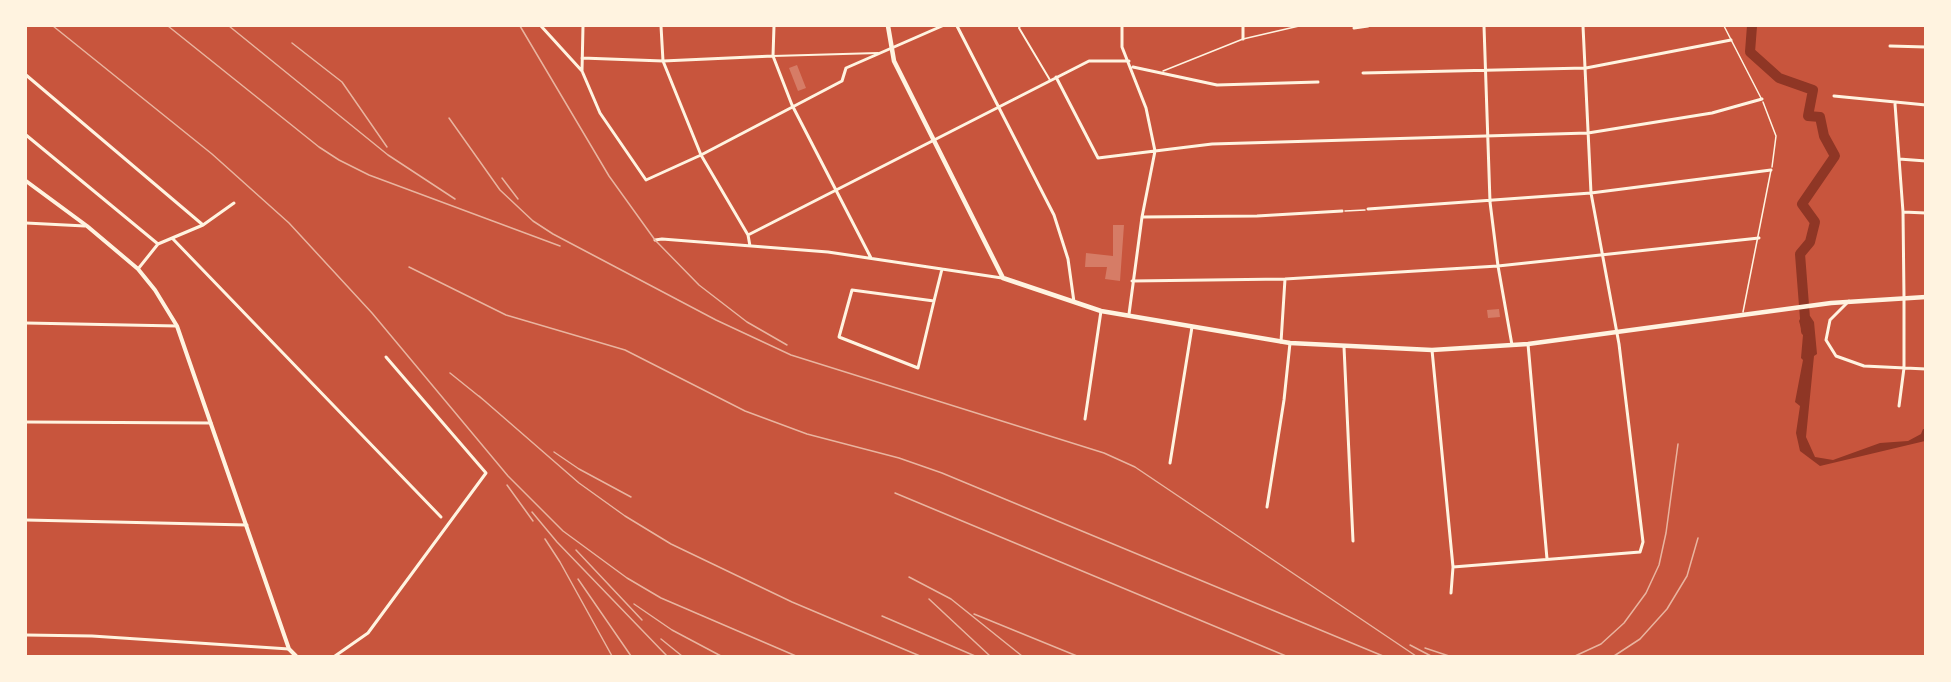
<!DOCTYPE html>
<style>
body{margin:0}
#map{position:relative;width:1951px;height:682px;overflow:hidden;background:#c8553d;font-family:"Fira Sans Condensed",sans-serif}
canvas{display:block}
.frame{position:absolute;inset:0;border:27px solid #fff3e0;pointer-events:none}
</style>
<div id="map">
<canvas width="1951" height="682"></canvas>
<div class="frame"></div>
</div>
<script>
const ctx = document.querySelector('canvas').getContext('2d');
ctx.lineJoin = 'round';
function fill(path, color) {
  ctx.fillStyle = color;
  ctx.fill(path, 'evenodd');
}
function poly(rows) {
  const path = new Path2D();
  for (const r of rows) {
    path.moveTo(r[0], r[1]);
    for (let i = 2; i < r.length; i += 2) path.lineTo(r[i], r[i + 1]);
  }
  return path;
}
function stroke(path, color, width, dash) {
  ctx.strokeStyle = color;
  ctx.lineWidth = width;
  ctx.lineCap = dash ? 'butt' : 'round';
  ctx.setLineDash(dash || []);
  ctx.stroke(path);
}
const water = poly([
 [1810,316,1814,322,1817,354,1814,356,1806,437,1815,457,1833,460,1880,443,1908,441,1921,434,1923,429,1925,429,1925,441,1820,466,1800,451,1796,433,1800,406,1795,402,1803,360,1801,358,1803,335,1799,321,1801,317]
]);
const river = poly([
 [1752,26,1750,52,1779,78,1813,90,1808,116,1820,117,1824,136,1835,156,1802,204,1815,222,1810,242,1800,254,1806,331]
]);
const building = poly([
 [797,65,806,88,798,91,789,68],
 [1113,225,1124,225,1120,281,1105,279,1107,267,1085,267,1086,253,1113,256],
 [1499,309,1500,317,1488,318,1487,310]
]);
const path = poly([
 [1763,102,1776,136,1772,167],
 [1345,211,1365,210]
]);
const service = poly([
 [1724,26,1761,98],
 [1163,71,1243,39,1299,26],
 [1743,312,1771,170]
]);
const pedestrian = poly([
 [1020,26,1019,28,1050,80],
 [773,56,878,53]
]);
const minor = poly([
 [541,26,582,71,600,113,646,180,701,155,842,81,846,68,942,26],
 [661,26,663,61,701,155,748,235,750,246],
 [774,26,773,56,792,105,871,258],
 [957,26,1054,215,1068,259,1074,302],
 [1122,26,1122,47,1146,108,1155,151,1142,217,1129,314],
 [1484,26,1490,202,1498,266,1512,345],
 [1354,28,1368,26],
 [1243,39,1243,26],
 [1890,46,1926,47],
 [582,58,663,61,773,56],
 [1133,67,1217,85,1318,82],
 [582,71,583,26],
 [1363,73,1586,68,1731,40],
 [26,75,203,225],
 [1056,77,1098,158,1212,144,1588,133,1712,113,1762,99],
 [1834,96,1926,105],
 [1895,104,1903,212,1904,297,1904,368,1899,406],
 [26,135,158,244],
 [1899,159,1926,161],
 [1368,209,1591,193,1771,170],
 [1903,212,1926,213],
 [1142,217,1257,216,1342,211],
 [26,223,85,226],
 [748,235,1089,61,1129,61],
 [172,238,441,517],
 [655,240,662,239,828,252,1002,278],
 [138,269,158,244,203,225,234,203],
 [1132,281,1285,279,1498,266,1759,238],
 [934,301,852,290,839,337,918,368,934,301,942,269],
 [1849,301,1830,320,1826,340,1836,356,1864,366,1926,369],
 [26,323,177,326],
 [1281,342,1285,279],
 [1528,344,1547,559],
 [1344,347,1353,541],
 [1432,350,1453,567,1451,593],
 [1085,419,1101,311],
 [26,422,211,423],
 [1170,463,1192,327],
 [1267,507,1284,400,1290,343],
 [26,520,247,525],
 [1453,567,1640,552,1643,542,1619,344,1591,193,1583,26],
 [26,635,92,636,289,649],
 [335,656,368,633,486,473,386,357]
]);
const tertiary = poly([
 [26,181,87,226,138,269,155,290,177,326,289,649,296,656]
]);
const secondary = poly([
 [888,26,894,61,1003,278,1101,311,1290,343,1432,350,1528,344,1831,303,1926,297]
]);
const rail = poly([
 [53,26,212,154,289,223,372,313,508,476,563,531,627,578,661,598,796,656],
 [168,26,319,147,339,160,369,175,560,246],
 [229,26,388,155,455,199],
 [520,26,609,176,655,240,699,285,747,322,787,345],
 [292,43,342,82,387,147],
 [449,118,500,190,533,221,553,234,716,320,791,355,1104,453,1135,467,1416,656],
 [502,178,518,199],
 [409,267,506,315,625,350,745,411,807,434,899,458,942,473,1383,656],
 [450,373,486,402],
 [479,396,579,483,625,516,671,544,792,602,920,656],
 [554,452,579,469,631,497],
 [507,485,533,521],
 [895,493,1286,656],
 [532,512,557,542,667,656],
 [545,539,560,562,612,656],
 [576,550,642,620],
 [909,577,951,599,1022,656],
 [578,579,631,656],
 [929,599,990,656],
 [634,604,672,630,721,656],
 [974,614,1077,656],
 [882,616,975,656],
 [661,639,682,656],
 [1410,645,1431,656],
 [1425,648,1449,656],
 [1575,656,1601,644,1624,623,1646,593,1659,565,1666,533,1678,444],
 [1614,656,1640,639,1667,609,1687,576,1698,538]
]);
fill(water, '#8f3625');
stroke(river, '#8f3625', 10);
fill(building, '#d67c66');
stroke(path, '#fff3e0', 1.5);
stroke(service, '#fff3e0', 1.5);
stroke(pedestrian, '#fff3e0', 2);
stroke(minor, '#fff3e0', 3);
stroke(tertiary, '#fff3e0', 4);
stroke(secondary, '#fff3e0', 4.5);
stroke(rail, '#e9b49f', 1.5);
</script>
